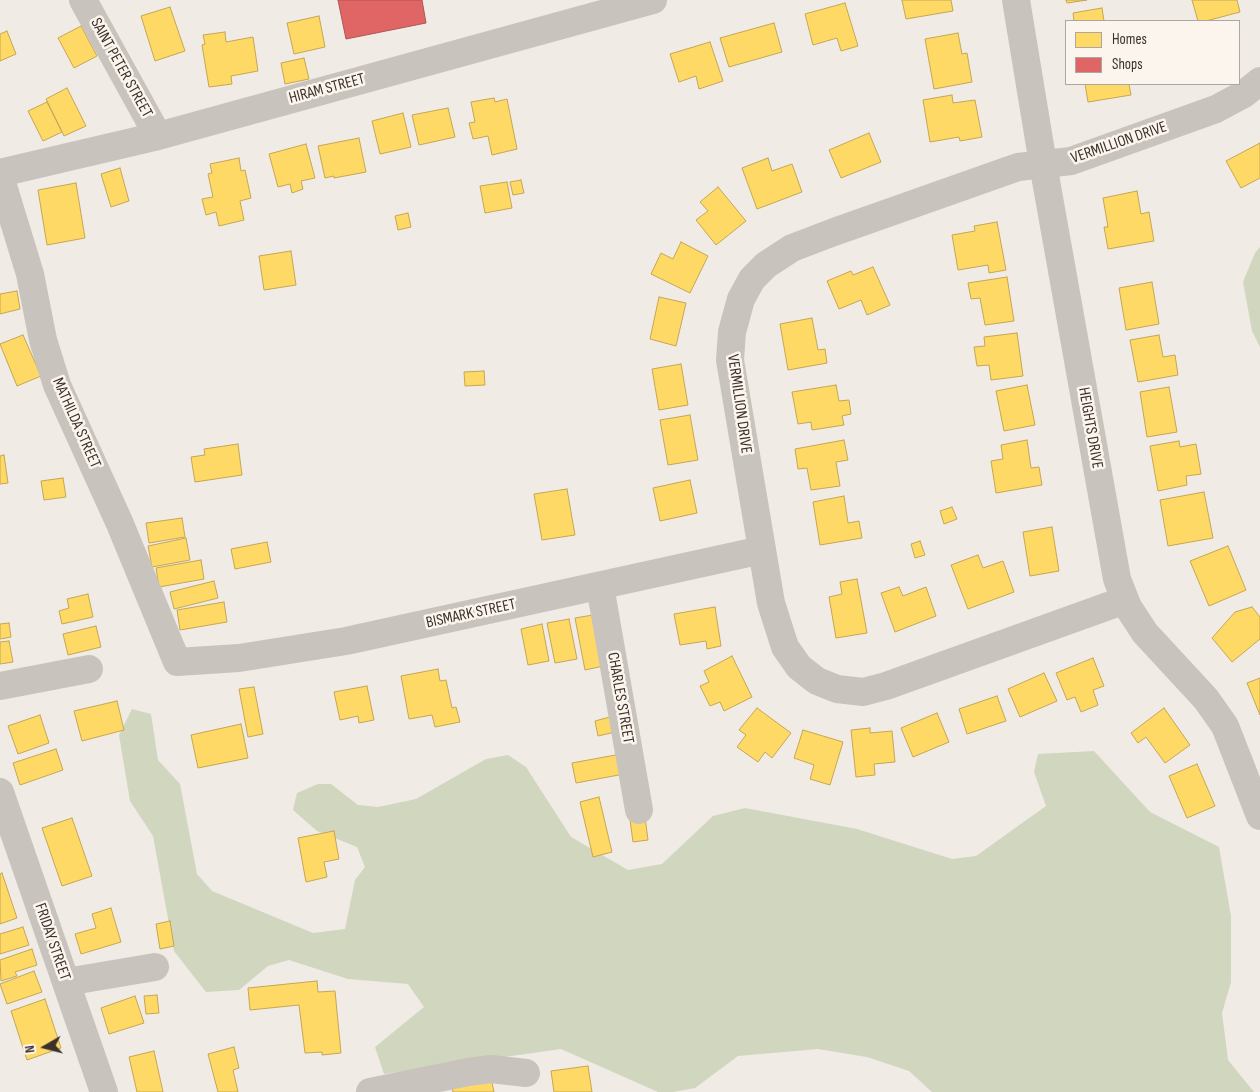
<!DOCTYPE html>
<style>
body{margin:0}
#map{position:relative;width:1260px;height:1092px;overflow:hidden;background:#f0ebe5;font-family:"Sofia Sans Condensed",sans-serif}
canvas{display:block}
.legend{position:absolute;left:1065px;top:20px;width:175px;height:65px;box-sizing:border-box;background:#fbf5ee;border:1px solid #aea6a0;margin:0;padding:6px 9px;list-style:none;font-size:15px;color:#3b302b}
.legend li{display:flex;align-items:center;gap:10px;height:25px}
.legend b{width:25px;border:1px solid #aea6a0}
.north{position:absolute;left:20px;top:1022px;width:50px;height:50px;-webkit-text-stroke:4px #fbf5ee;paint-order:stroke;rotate:262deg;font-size:14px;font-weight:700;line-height:20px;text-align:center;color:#3b302b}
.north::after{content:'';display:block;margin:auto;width:18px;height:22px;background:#3b302b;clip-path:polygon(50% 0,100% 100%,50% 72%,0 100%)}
</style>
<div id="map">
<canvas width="1260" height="1092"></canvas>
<ul class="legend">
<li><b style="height:14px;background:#ffd966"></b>Homes</li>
<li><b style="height:14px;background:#e06666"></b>Shops</li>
</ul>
<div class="north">N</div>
</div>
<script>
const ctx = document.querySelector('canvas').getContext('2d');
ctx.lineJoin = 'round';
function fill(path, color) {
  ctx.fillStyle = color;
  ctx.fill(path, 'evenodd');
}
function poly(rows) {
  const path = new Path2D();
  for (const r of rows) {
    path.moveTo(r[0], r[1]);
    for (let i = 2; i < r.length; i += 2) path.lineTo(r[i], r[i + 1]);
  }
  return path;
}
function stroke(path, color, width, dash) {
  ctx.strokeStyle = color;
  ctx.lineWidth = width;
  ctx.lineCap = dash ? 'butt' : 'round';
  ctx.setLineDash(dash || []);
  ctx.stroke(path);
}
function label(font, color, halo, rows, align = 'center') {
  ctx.font = font + ' "Sofia Sans Condensed",sans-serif';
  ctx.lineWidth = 5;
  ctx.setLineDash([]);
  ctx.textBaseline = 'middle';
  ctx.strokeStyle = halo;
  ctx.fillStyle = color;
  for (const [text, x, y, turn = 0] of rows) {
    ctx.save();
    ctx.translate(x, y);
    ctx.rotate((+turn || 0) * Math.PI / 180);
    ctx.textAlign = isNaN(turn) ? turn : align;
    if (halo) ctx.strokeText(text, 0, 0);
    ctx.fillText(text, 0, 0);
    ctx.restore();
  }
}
const green = poly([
 [1260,247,1260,347,1252,331,1243,282,1255,253],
 [132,709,151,714,158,760,180,784,197,874,212,891,313,933,345,929,355,880,365,867,357,847,317,831,293,810,297,793,318,784,331,784,358,805,378,807,416,799,486,759,508,755,526,767,571,837,628,870,662,864,713,816,745,808,857,829,952,859,976,856,1046,806,1034,772,1038,754,1094,751,1150,812,1219,847,1231,916,1231,982,1222,1013,1228,1060,1254,1092,932,1092,909,1071,867,1057,818,1049,738,1056,695,1088,673,1092,658,1092,561,1049,384,1074,375,1047,424,1007,408,984,348,979,289,960,268,966,239,990,206,992,174,951,153,836,130,801,119,735]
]);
const homes = poly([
 [902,0,951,0,953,11,906,19,902,0],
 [1066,0,1087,0,1067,3,1066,0],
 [1192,0,1237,0,1240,12,1206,21,1198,21,1192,0],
 [845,3,858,46,841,51,837,38,813,45,805,14,845,3],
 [170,7,185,51,155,61,141,16,170,7],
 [1102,8,1104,21,1074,21,1073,13,1102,8],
 [319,16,325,47,294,54,287,23,319,16],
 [774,23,782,52,729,67,720,38,774,23],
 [81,26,97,56,74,68,58,38,81,26],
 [7,31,16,54,0,61,0,34,7,31],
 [225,32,226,42,253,37,258,71,231,76,232,84,209,87,202,45,205,44,203,35,225,32],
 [958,33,962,54,967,53,972,82,934,89,925,39,958,33],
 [710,42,723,81,699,89,696,76,679,82,670,54,710,42],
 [304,58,309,79,285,84,281,63,304,58],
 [1085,84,1129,84,1131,95,1088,102,1085,84],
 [67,88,86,126,64,136,46,99,67,88],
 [952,95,953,103,975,100,982,137,960,141,959,137,930,142,923,100,952,95],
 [494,98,495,102,507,99,517,149,492,155,488,136,473,139,469,123,475,122,471,102,494,98],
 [47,102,62,132,43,141,28,111,47,102],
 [448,108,455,137,419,145,412,115,448,108],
 [403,113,411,147,380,154,372,121,403,113],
 [869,133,881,162,841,178,829,150,869,133],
 [359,138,366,172,334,178,334,176,325,178,318,146,359,138],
 [1260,143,1260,178,1241,188,1226,161,1260,143],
 [306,144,315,178,301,181,303,189,292,193,290,184,278,187,269,154,306,144],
 [239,158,241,171,245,170,251,198,240,201,244,220,219,226,216,212,206,215,202,199,213,197,208,174,212,173,210,164,239,158],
 [768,158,772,171,792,164,802,192,757,209,742,168,768,158],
 [120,168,129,201,111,207,101,174,120,168],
 [521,180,524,193,513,195,510,182,521,180],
 [507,182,512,208,485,213,480,186,507,182],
 [76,183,85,238,47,245,38,190,76,183],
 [718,187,746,221,716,245,696,220,708,211,700,202,718,187],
 [1137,191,1141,214,1149,212,1154,241,1108,249,1104,227,1108,227,1103,198,1137,191],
 [408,213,411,227,398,230,395,216,408,213],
 [997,222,1006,270,989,273,988,265,958,270,952,235,975,231,974,226,997,222],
 [681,242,708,256,690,293,651,274,661,253,673,259,681,242],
 [291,251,296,285,264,290,259,256,291,251],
 [873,267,890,305,867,315,861,300,839,309,827,281,851,271,853,275,873,267],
 [1007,277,1014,321,985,325,980,298,971,299,968,283,1007,277],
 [1152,282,1159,324,1126,330,1119,288,1152,282],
 [17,291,20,309,0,314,0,294,17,291],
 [659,297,686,303,676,346,650,339,659,297],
 [812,318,818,350,825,349,827,363,788,370,780,324,812,318],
 [1017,333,1023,376,991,380,989,365,977,366,974,347,985,346,984,337,1017,333],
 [23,335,41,376,17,386,0,344,23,335],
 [1159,335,1163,357,1175,355,1178,375,1138,382,1130,340,1159,335],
 [681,364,688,405,659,410,652,369,681,364],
 [484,371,485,385,465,386,464,372,484,371],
 [836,385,839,401,849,400,851,414,842,416,844,425,812,430,811,422,798,424,792,392,836,385],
 [1027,385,1035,425,1004,431,996,391,1027,385],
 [1169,387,1177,432,1147,437,1140,392,1169,387],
 [690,415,698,460,668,465,660,420,690,415],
 [844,440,848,460,836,462,840,486,811,490,807,468,798,469,795,449,844,440],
 [1027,440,1031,468,1039,467,1042,485,996,493,991,461,1003,459,1001,445,1027,440],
 [1179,441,1180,447,1196,444,1201,474,1186,476,1187,485,1158,491,1150,446,1179,441],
 [238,444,242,475,195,482,191,457,205,455,204,449,238,444],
 [4,455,8,483,0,484,0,456,4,455],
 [63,478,66,497,44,500,41,481,63,478],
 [690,480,697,513,660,521,653,488,690,480],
 [567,489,575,535,542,540,534,494,567,489],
 [1204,492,1213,538,1168,546,1160,500,1204,492],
 [844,496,848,523,859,521,862,538,820,545,813,502,844,496],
 [952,507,957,519,944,524,940,511,952,507],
 [182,518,185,537,149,543,146,523,182,518],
 [1052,527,1059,571,1030,576,1023,532,1052,527],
 [186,538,190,560,152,567,148,546,186,538],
 [920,541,925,555,915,558,911,544,920,541],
 [267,542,271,562,235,569,231,549,267,542],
 [1228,546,1246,590,1209,606,1190,561,1228,546],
 [978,555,983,568,1003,561,1014,592,968,609,951,565,978,555],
 [201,560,204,579,159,587,156,568,201,560],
 [857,579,867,633,836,638,829,597,842,594,840,582,857,579],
 [214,581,218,598,174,609,170,592,214,581],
 [899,587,903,596,926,587,936,616,895,632,881,593,899,587],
 [88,594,93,617,62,624,59,611,69,608,67,599,88,594],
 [224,602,227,622,180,630,177,610,224,602],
 [715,607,721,646,707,649,706,641,680,645,674,614,715,607],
 [1252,607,1260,617,1260,639,1232,662,1212,638,1235,612,1252,607],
 [599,614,608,665,585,670,575,618,599,614],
 [569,619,577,659,555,663,547,623,569,619],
 [9,623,11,637,0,639,0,624,9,623],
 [542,624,549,661,528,665,521,629,542,624],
 [96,626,101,647,68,655,63,634,96,626],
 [9,641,13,662,0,664,0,642,9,641],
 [732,656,752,697,724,711,720,702,710,706,700,686,709,682,704,671,732,656],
 [1093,658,1104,686,1093,690,1098,705,1081,712,1075,697,1067,700,1056,673,1093,658],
 [438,669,440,681,446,680,452,708,456,707,460,722,435,727,432,715,409,719,401,676,438,669],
 [1044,673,1057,701,1020,717,1008,689,1044,673],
 [1260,678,1260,715,1247,683,1260,678],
 [367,686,374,720,359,723,358,716,340,720,334,692,367,686],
 [254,687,263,734,248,737,239,689,254,687],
 [997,696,1006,721,967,734,959,709,997,696],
 [117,701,124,730,82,741,74,711,117,701],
 [757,708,791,733,772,758,765,752,758,762,737,747,746,735,739,730,757,708],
 [1164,708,1190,745,1165,763,1146,737,1138,743,1131,733,1164,708],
 [937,713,949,742,913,757,901,728,937,713],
 [40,715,49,743,18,754,8,726,40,715],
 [617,715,620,731,598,736,595,721,617,715],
 [241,724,248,758,198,768,191,735,241,724],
 [870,728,870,733,892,731,895,762,874,764,875,775,856,777,851,730,870,728],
 [803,730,843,742,830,785,810,779,814,765,794,758,803,730],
 [56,749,63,770,20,785,13,763,56,749],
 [621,754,624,774,576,783,572,763,621,754],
 [1197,764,1215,806,1187,818,1169,776,1197,764],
 [599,797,612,852,593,857,580,802,599,797],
 [645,817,648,840,633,842,630,820,645,817],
 [72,818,92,876,62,886,42,828,72,818],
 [334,831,339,859,324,862,327,877,306,882,298,838,334,831],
 [2,873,17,918,0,924,0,874,2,873],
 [111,908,121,942,81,954,75,934,96,928,92,914,111,908],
 [170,921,174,946,160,949,156,924,170,921],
 [23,927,29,945,0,954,0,934,23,927],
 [32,949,37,965,15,972,17,976,1,981,0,960,32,949],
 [34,971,42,992,7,1004,0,984,34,971],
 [317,981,318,992,335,991,341,1053,322,1055,322,1052,305,1053,299,1005,250,1010,248,988,317,981],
 [157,995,159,1013,146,1014,144,996,157,995],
 [135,996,144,1023,109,1034,101,1008,135,996],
 [45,999,61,1048,27,1060,11,1011,45,999],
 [234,1047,239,1068,233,1070,238,1092,218,1092,208,1054,234,1047],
 [154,1051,163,1092,137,1092,129,1057,154,1051],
 [588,1066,592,1092,554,1092,551,1071,588,1066],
 [491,1078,494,1092,453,1092,451,1084,491,1078]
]);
const shops = poly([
 [338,0,422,0,426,23,346,39,338,0]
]);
const minor = poly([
 [83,0,158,136],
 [1016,0,1043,164,1117,579,1128,607,1145,633,1206,699,1225,726,1260,816],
 [0,173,158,136,653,0],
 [0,176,30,274,43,340,57,385,120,524,177,662,239,658,346,641,762,550],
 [600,586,639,810],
 [1125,600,886,686,863,692,837,689,817,681,799,667,785,647,771,603,730,360,732,332,741,299,752,279,766,265,792,248,834,232,1018,167,1071,161,1216,109,1244,94,1260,81],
 [0,686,89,669],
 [0,792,104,1092],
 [66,982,155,967],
 [370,1092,468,1072,491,1069,526,1073]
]);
const streetNames = [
 ["SAINT PETER STREET",121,68,61],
 ["HIRAM STREET",327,89,-15],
 ["VERMILLION DRIVE",1119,143,-19],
 ["VERMILLION DRIVE",739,404,82],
 ["MATHILDA STREET",76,423,66],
 ["HEIGHTS DRIVE",1090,428,80],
 ["BISMARK STREET",471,614,-12],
 ["CHARLES STREET",620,698,80],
 ["FRIDAY STREET",52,942,71]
];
fill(green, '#d1d6bf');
fill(homes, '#ffd966');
stroke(homes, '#c4a654', 1);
fill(shops, '#e06666');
stroke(shops, '#ae5654', 1);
stroke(minor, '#c9c3be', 28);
label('16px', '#3b302b', '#fbf5ee', streetNames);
</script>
